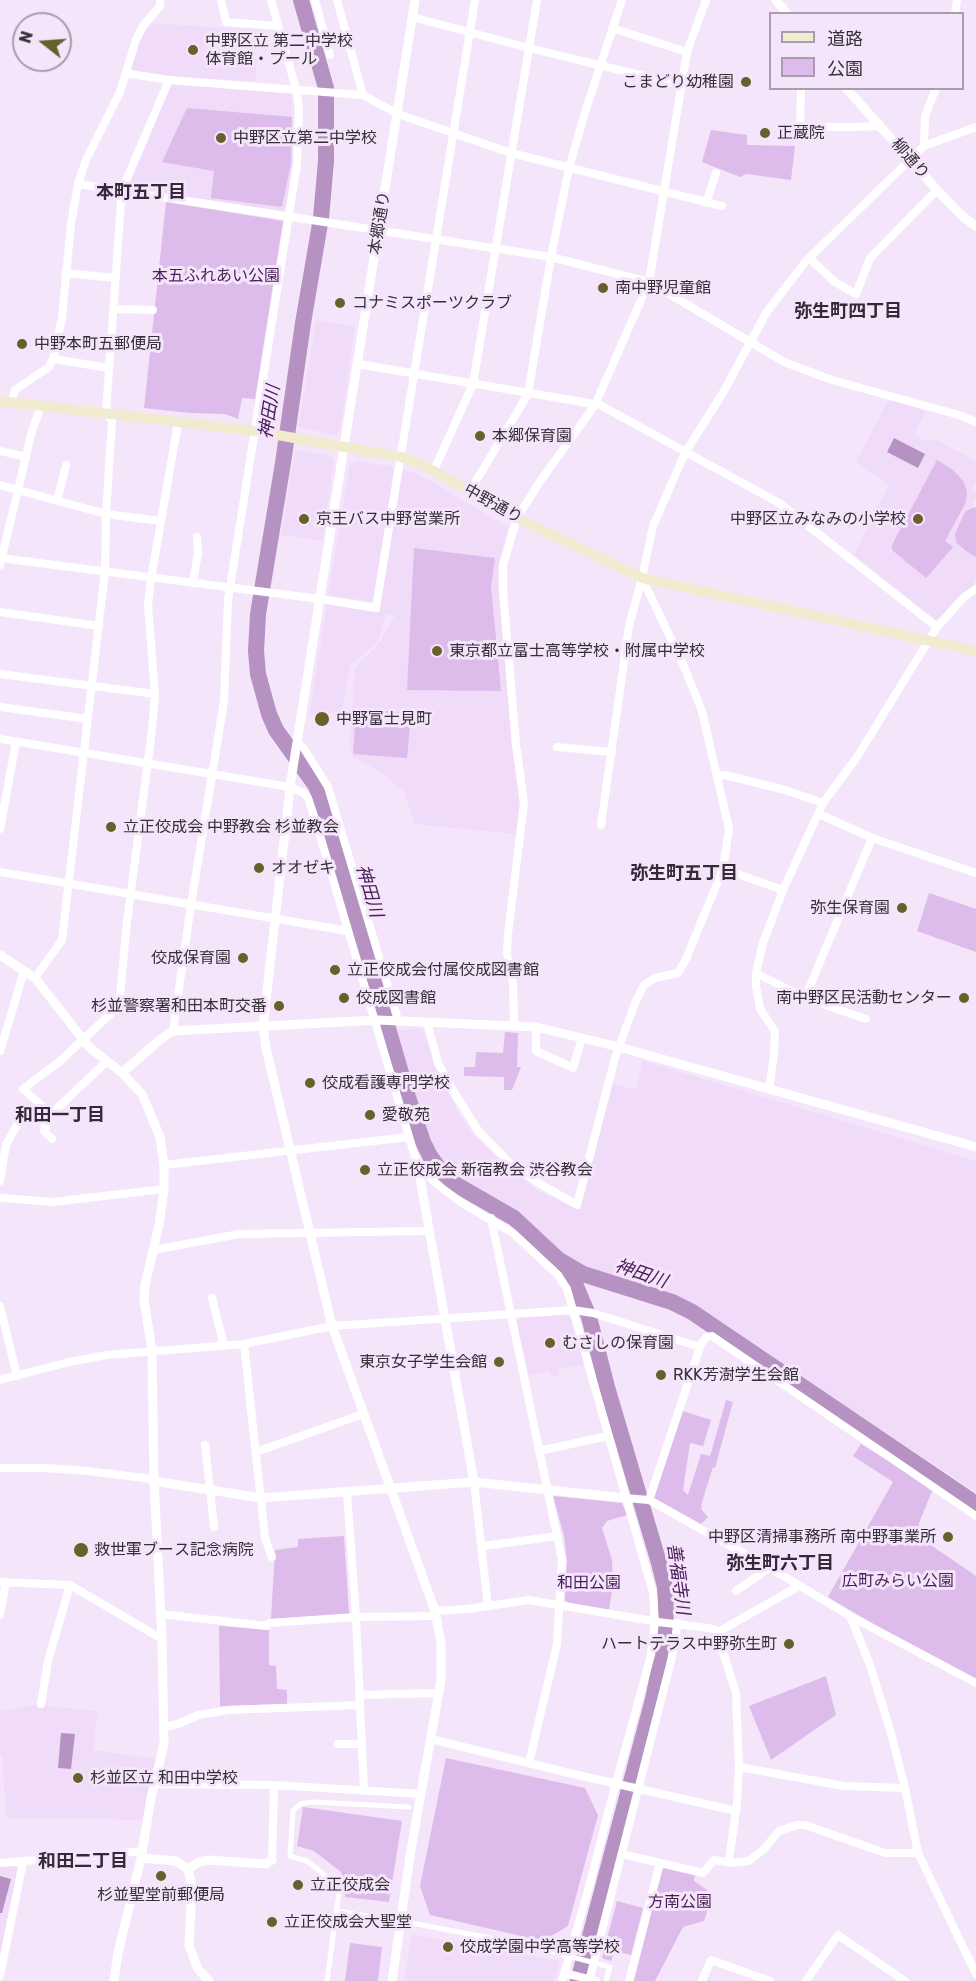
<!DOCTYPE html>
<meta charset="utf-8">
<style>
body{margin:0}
#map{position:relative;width:976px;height:1981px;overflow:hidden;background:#f5e5fb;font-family:Rubik,"Noto Sans JP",sans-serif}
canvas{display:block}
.legend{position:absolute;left:769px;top:12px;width:195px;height:78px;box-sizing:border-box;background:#f5e5fb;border:2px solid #a99cad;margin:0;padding:8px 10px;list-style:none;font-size:18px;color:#362f38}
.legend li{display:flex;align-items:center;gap:12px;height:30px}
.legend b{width:30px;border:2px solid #a99cad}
.north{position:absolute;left:12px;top:12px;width:60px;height:60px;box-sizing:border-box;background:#f5e5fb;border:2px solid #a99cad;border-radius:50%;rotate:287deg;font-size:16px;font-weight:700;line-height:24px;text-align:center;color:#362f38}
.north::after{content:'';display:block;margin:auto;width:21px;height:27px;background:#695f2b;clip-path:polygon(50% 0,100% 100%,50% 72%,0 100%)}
</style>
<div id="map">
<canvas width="976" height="1981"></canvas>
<ul class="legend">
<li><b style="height:8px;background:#f1ebcf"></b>道路</li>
<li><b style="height:16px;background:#ddbbea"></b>公園</li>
</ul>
<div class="north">N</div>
</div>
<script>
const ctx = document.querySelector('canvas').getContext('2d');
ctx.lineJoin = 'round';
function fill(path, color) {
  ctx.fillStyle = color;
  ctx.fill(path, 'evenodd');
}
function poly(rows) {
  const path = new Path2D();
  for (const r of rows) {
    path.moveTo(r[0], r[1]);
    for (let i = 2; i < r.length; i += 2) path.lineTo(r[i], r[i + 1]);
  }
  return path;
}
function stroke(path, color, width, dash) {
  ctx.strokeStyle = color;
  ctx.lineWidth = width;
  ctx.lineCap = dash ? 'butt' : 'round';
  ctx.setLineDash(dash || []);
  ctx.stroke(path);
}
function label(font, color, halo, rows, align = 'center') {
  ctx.font = font + ' Rubik,"Noto Sans JP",sans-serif';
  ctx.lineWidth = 6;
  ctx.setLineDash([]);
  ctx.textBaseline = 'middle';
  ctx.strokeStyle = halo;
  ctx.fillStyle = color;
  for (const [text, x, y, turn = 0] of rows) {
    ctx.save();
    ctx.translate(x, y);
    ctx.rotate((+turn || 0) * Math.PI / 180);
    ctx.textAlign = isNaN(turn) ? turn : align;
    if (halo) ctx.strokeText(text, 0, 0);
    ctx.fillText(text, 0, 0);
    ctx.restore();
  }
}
const built = poly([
 [153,23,257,30,255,59,257,60,255,81,213,79,212,87,292,94,293,162,287,207,282,211,131,189,129,187,171,85,208,87,208,82,131,70,139,43,147,29],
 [316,321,355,326,340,431,334,435,298,427],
 [891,400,926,411,914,435,924,440,936,440,976,461,976,481,973,489,976,491,976,497,955,540,976,554,976,579,972,587,941,620,937,621,854,554,889,484,856,462,888,401],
 [295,450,331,456,334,461,322,541,281,535],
 [357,461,394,467,373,602,328,595,350,465],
 [401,469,420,475,508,527,497,571,512,748,519,803,516,834,414,824,404,791,379,772,351,755,350,736,355,668,380,642,395,615,386,613,379,640,350,666,342,711,309,716,327,604,379,612],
 [422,1029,445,1086,459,1114,472,1133,507,1167,538,1191,580,1210,613,1083,635,1090,643,1061,976,1161,976,1492,688,1303,588,1268,556,1249,529,1223,450,1170,433,1151,421,1126,394,1030],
 [565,1315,572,1319,584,1364,558,1369,559,1376,552,1377,549,1371,529,1375,516,1322,519,1318],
 [35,1705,98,1711,93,1750,157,1759,144,1821,94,1818,6,1818,2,1756,0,1755,0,1711],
 [15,1865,19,1870,0,1959,0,1866],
 [412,1934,560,1961,554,1981,404,1981]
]);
const green = poly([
 [187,108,292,117,291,163,282,207,211,198,214,171,162,162],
 [711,130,747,135,747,145,795,146,791,180,746,174,740,177,702,162],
 [166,202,283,221,255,399,242,398,238,419,225,414,190,413,144,408],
 [937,460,953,470,964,482,967,492,966,502,945,541,953,547,926,578,892,550,892,545],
 [974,507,976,508,976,557,966,551,956,542,955,534,965,512],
 [414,548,495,558,491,587,501,691,407,690],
 [356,709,411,713,407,758,353,754],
 [929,893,976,909,976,952,917,931],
 [505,1032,518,1033,517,1067,521,1067,512,1090,504,1090,504,1077,464,1076,464,1067,475,1067,476,1052,503,1053],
 [726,1400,733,1402,715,1468,713,1467,701,1505,702,1507,701,1509,708,1517,701,1524,654,1498,683,1411,711,1420,703,1446,690,1443,683,1490,688,1495,701,1454,710,1456],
 [861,1444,933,1489,919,1523,919,1537,976,1576,976,1680,885,1631,828,1597,893,1482,853,1456],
 [553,1496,622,1503,627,1515,607,1521,602,1528,612,1560,613,1585,609,1610,568,1603,565,1600,567,1561,564,1536],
 [344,1536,349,1614,271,1619,275,1550,298,1547,298,1539],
 [219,1626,269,1630,269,1665,276,1666,277,1689,287,1690,287,1704,220,1706],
 [826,1676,836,1715,771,1760,749,1706],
 [446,1758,585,1788,598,1815,568,1926,543,1941,430,1915,420,1886],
 [303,1807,402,1821,389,1902,345,1897,345,1883,341,1872,314,1851,297,1846],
 [663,1867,695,1875,694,1881,713,1894,704,1921,683,1927,655,1981,634,1981],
 [617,1901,643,1908,631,1955,615,1951,611,1961,602,1958],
 [350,1943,382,1947,378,1981,345,1981]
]);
const water = poly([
 [894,438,925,454,918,468,887,452],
 [61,1733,75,1734,71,1769,58,1768],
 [0,1876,11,1879,2,1913,0,1913]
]);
const river = poly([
 [301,0,326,88,326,161,321,218,303,323,283,463,258,614,256,651,258,674,269,714,276,730,316,786,324,808,408,1097,423,1142,430,1156,446,1178,455,1184,514,1218,559,1260,583,1274,672,1302,692,1312,976,1504],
 [564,1266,574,1281,589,1317,607,1387,659,1563,665,1587,666,1612,662,1655,653,1699,578,1981]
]);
const pedestrian = poly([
 [337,1911,417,1924,527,1945,610,1967,606,1981],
 [327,1981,339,1892,333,1882,307,1861,290,1856,293,1811,300,1804,313,1802,409,1807]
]);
const minor = poly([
 [221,0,226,22,278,26],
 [315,0,330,55],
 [337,0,363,95],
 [955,14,957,0],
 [412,17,529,48,681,85],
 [612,28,687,52],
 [127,71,130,74,169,80,363,95,398,114,511,153,722,206],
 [800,126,801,88],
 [800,127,854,127,877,126,880,124],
 [924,146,925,116,936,88],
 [78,184,551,257,649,282,784,362,832,380,959,415,976,422],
 [706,203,716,173],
 [809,258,835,282,856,294,870,258,937,190],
 [65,273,116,278],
 [114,309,153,310],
 [53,359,109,368],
 [358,364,600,405,779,503,937,627],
 [12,402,15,390,49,367,53,359,62,318,71,224,78,184,86,160,120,92,136,40,143,26,160,6,160,0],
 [0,451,26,457],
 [434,470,473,384,537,0],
 [0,485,106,514,160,521],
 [470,491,528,394,551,257,569,168,586,109,622,0],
 [57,501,66,465],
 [0,558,320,599,376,608,475,0],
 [0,565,32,431,41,406],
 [193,583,198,553,197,537],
 [0,612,99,626],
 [0,674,155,694],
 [0,707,88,719],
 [0,739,290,787,304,793,308,798,322,842,418,1167,443,1189,462,1203,513,1233,558,1275,567,1289,653,1593,655,1622,651,1655,614,1790,590,1883,562,1981],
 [297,744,303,747,328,787,398,1020],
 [557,747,612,752],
 [718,776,725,775,785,790,823,803],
 [819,814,872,838,976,873],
 [601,825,629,626,642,578,653,526,685,453,724,391,766,313,806,261,924,146,976,127],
 [0,829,16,742],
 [723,869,783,890],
 [0,872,348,931],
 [756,973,805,998,866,1019],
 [35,978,62,940,105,571,106,514,112,421,106,412,121,202,124,185,169,80],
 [805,998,872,838],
 [427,1022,438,1063,452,1089,479,1132,511,1164,540,1184,577,1205,615,1058,635,1003,644,985,655,978,678,973,686,959,723,869,729,829,702,711,683,664,642,578],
 [514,1026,513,984,507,954,508,934,524,803,516,744,503,590,503,565,517,518,539,483,595,405,649,282,687,52,706,0],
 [536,1027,536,1051,573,1068,582,1038],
 [173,1031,191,905,224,701,228,600,297,164,299,109,296,89,271,0],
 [0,1051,24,971],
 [769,1090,774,1054,775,1031,760,1009,756,986,756,973,763,943,783,890,823,803,857,757,937,627,964,597,976,589],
 [51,1114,23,1089,59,1062,119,1006,127,922,152,730,155,694,148,605,151,579,178,423],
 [52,1139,44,1131,46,1127,43,1122,107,1061],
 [164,1165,409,1137],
 [0,1181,6,1145,24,1112,43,1122],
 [0,1198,53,1202,164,1189],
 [491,1218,562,1560,557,1644,529,1763],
 [154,1250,239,1234,428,1231],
 [212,1298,224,1346],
 [0,1306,17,1376],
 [244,1344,265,1538,272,1557],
 [0,1380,69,1362,107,1355,244,1344,332,1326,573,1310,593,1313,700,1347],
 [205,1445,214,1527],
 [539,1451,608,1436],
 [256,1452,363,1414],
 [0,1468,45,1468,87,1471,145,1478,154,1481],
 [474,1482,488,1606],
 [347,1492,356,1617,364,1790],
 [625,1498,649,1500,765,1565,850,1616,976,1683],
 [649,1500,700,1347,706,1337,712,1336,976,1516],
 [483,1546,558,1536],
 [0,1582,70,1585,162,1639],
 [736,1591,769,1568],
 [435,1611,468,1609,529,1600,658,1622,709,1628,716,1630,736,1693,739,1767,737,1803,729,1861],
 [160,1614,267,1626,269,1623,356,1617,436,1616],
 [0,1615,6,1582],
 [850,1616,870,1665,891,1733,905,1788,918,1853,976,1974],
 [718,1632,799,1586],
 [359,1695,439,1693],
 [41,1704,48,1661,70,1585],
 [165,1727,178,1724,199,1715,229,1710,359,1705],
 [431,1739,569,1773,736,1811],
 [338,1744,361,1744],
 [739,1767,844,1786,905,1788],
 [155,1784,274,1785],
 [622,1854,703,1873,714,1860,733,1863,749,1861,764,1849,779,1831,797,1825,805,1825,885,1853,918,1853],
 [272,1860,274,1785,421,1794],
 [0,1863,143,1851],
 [564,1973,596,1981],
 [0,1976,23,1862],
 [589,1981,671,1661,678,1623],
 [629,1981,660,1863],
 [702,1981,711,1960,770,1981],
 [806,1981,838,1935,905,1981]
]);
const tertiary = poly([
 [776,0,787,14],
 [846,88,937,190,961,215,976,226],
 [0,955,35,978,89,1047,122,1073,142,1094,160,1137,164,1165,164,1189,159,1225,145,1285,144,1300,152,1351,154,1481,162,1639,164,1744,151,1798,141,1858,118,1953,114,1981],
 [122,1073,162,1038,173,1031,378,1020,536,1027,619,1047,976,1147],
 [418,1167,474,1482],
 [154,1481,261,1498,474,1482,625,1498],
 [141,1858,176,1861,188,1869,192,1886,189,1945,198,1969,209,1981],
 [188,1869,199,1862,208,1860,266,1864,272,1860],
 [392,1981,411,1850,441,1680,441,1643,435,1611,332,1326,266,1048,263,1026,291,780,415,0]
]);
const secondary = poly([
 [0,401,255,431,401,457,425,466,517,518,642,578,976,651]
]);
const markers = [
 [193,50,6,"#695f2b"],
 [746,82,6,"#695f2b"],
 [765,133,6,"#695f2b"],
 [221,138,6,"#695f2b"],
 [603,288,6,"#695f2b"],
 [340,303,6,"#695f2b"],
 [22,344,6,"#695f2b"],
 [480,436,6,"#695f2b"],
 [304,519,6,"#695f2b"],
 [918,519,6,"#695f2b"],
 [437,651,6,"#695f2b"],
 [322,719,8,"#695f2b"],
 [111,827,6,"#695f2b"],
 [259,868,6,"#695f2b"],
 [902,908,6,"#695f2b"],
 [243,958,6,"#695f2b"],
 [335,970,6,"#695f2b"],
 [344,998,6,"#695f2b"],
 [964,998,6,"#695f2b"],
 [279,1006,6,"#695f2b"],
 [310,1083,6,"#695f2b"],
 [370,1115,6,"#695f2b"],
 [365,1170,6,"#695f2b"],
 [550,1343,6,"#695f2b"],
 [499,1362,6,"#695f2b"],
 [661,1375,6,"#695f2b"],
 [948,1537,6,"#695f2b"],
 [81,1550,8,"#695f2b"],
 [789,1644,6,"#695f2b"],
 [78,1778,6,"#695f2b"],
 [161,1876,6,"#695f2b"],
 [298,1885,6,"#695f2b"],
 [272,1922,6,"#695f2b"],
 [448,1947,6,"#695f2b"]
];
const poiNames = [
 ["中野区立 第二中学校",205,41],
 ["体育館・プール",205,59],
 ["こまどり幼稚園",734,82,"right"],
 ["正蔵院",777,133],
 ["中野区立第二中学校",233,138],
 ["南中野児童館",615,288],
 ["コナミスポーツクラブ",352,303],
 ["中野本町五郵便局",34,344],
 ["本郷保育園",492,436],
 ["京王バス中野営業所",316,519],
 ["中野区立みなみの小学校",906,519,"right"],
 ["東京都立富士高等学校・附属中学校",449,651],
 ["中野富士見町",336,719],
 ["立正佼成会 中野教会 杉並教会",123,827],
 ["オオゼキ",271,868],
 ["弥生保育園",890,908,"right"],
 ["佼成保育園",231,958,"right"],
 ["立正佼成会付属佼成図書館",347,970],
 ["佼成図書館",356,998],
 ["南中野区民活動センター",952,998,"right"],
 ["杉並警察署和田本町交番",267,1006,"right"],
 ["佼成看護専門学校",322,1083],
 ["愛敬苑",382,1115],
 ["立正佼成会 新宿教会 渋谷教会",377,1170],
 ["むさしの保育園",562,1343],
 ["東京女子学生会館",487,1362,"right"],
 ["RKK芳澍学生会館",673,1375],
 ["中野区清掃事務所 南中野事業所",936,1537,"right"],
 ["救世軍ブース記念病院",94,1550],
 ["ハートテラス中野弥生町",777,1644,"right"],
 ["杉並区立 和田中学校",90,1778],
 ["立正佼成会",310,1885],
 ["杉並聖堂前郵便局",161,1895,"center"],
 ["立正佼成会大聖堂",284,1922],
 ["佼成学園中学高等学校",460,1947]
];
const streetNames = [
 ["柳通り",910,159,49],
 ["本郷通り",380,223,-81],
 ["中野通り",493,504,29]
];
const parkNames = [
 ["本五ふれあい公園",216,276],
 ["広町みらい公園",898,1581],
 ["和田公園",589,1583],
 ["方南公園",680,1902]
];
const neighbourhoodNames = [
 ["本町五丁目",141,193],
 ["弥生町四丁目",848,312],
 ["弥生町五丁目",684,874],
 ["和田一丁目",60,1116],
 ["弥生町六丁目",780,1564],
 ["和田二丁目",83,1862]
];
const waterNames = [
 ["神田川",270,412,-81],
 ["神田川",369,891,74],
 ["神田川",641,1274,19],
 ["善福寺川",678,1579,82]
];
fill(built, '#f0dbf9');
fill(green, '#ddbbea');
fill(water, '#b592c2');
stroke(river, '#b592c2', 16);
stroke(pedestrian, '#fff', 5);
stroke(minor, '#fff', 8);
stroke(tertiary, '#fff', 9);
stroke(secondary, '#f1ebcf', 10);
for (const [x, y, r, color] of markers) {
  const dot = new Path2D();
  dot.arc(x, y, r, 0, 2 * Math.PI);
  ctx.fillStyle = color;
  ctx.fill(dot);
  stroke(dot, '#f5e5fb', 2);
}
label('16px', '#362f38', '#f5e5fb', poiNames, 'left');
label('16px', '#362f38', '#f5e5fb', streetNames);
label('16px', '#491e58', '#f5e5fb', parkNames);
label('bold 18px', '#352839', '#f5e5fb', neighbourhoodNames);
label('italic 18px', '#4c205b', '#f5e5fb', waterNames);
</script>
